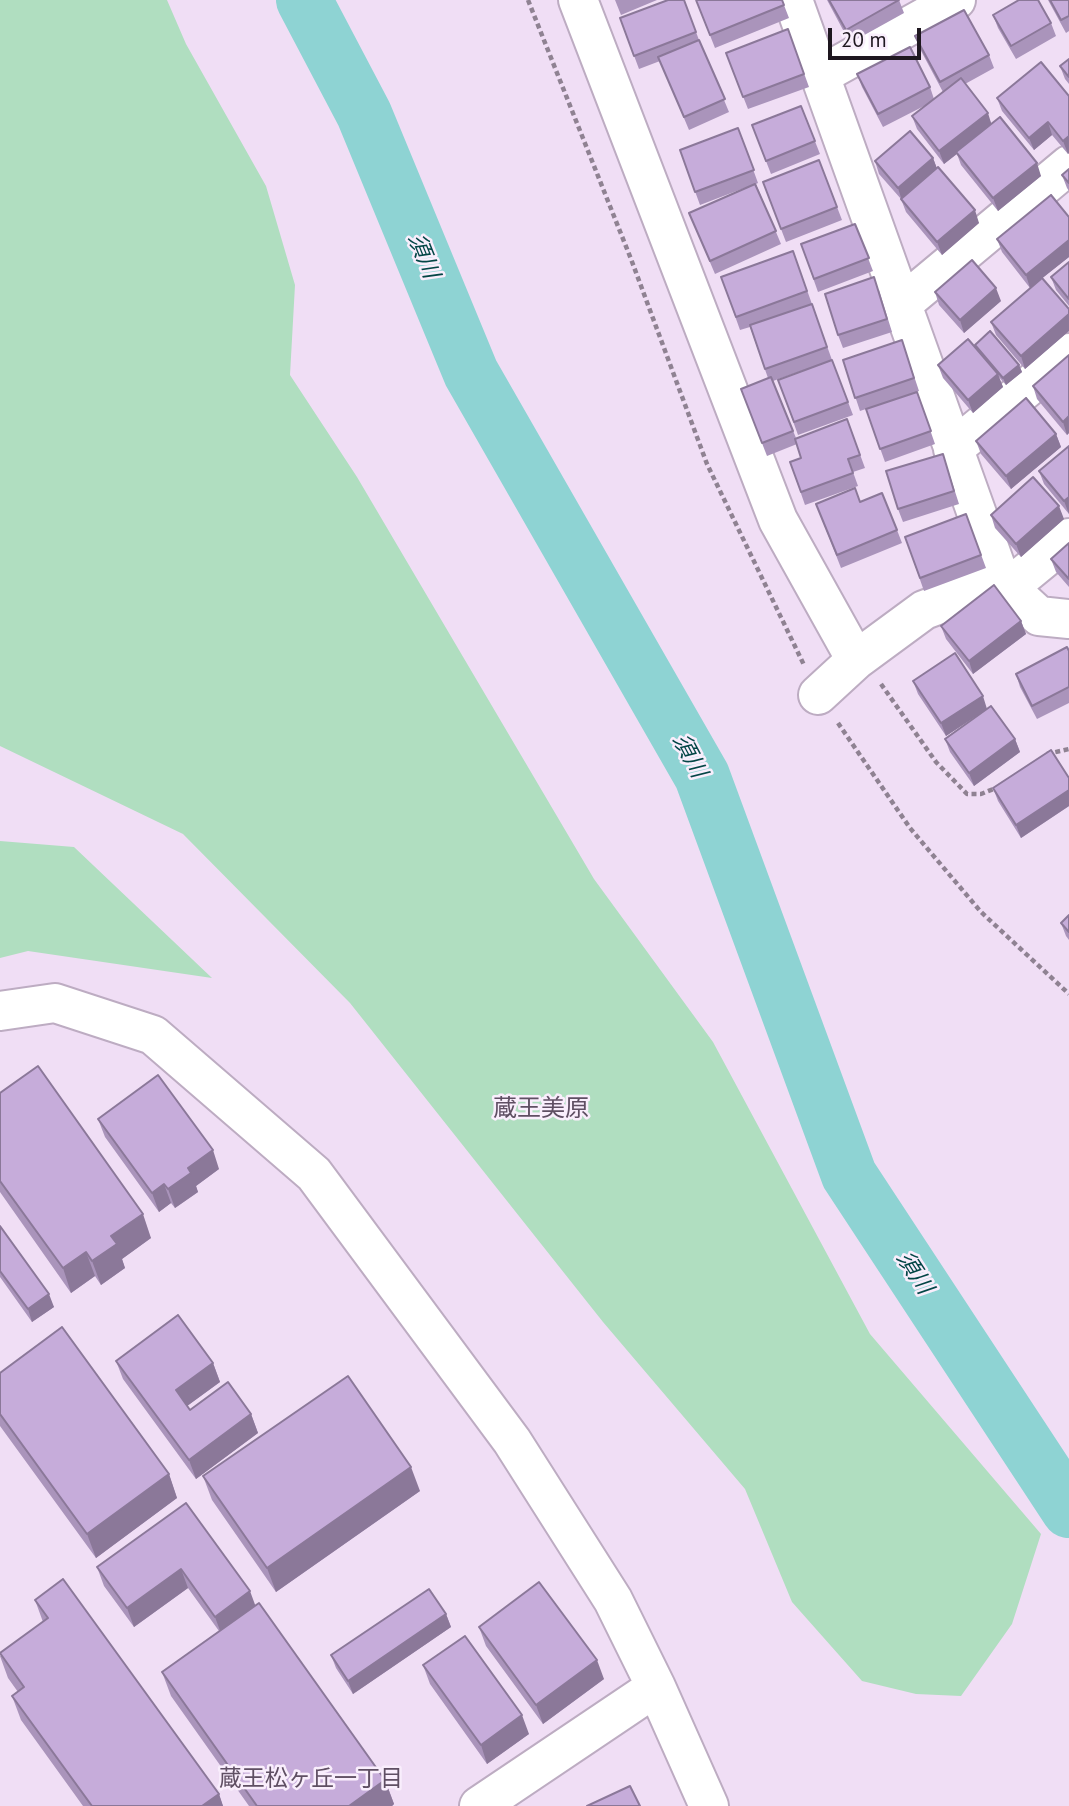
<!DOCTYPE html>
<meta charset="utf-8">
<style>
body{margin:0}
#map{position:relative;width:1069px;height:1806px;overflow:hidden;background:#f0def5;font-family:"PT Sans",sans-serif}
canvas{display:block}
.scale{position:absolute;left:828px;top:28px;width:93px;height:32px;box-sizing:border-box;border:4px solid #1e171f;border-top:0;padding-left:9px;font-size:21px;line-height:24px;white-space:nowrap;color:#1e171f;-webkit-text-stroke:5px #f9eefc;paint-order:stroke}
</style>
<div id="map">
<canvas width="1069" height="1806"></canvas>
<div class="scale">20 m</div>
</div>
<script>
const ctx = document.querySelector('canvas').getContext('2d');
ctx.lineJoin = 'round';
function fill(path, color) {
  ctx.fillStyle = color;
  ctx.fill(path, 'evenodd');
}
function poly(rows) {
  const path = new Path2D();
  for (const r of rows) {
    path.moveTo(r[0], r[1]);
    for (let i = 2; i < r.length; i += 2) path.lineTo(r[i], r[i + 1]);
  }
  return path;
}
function stroke(path, color, width, dash) {
  ctx.strokeStyle = color;
  ctx.lineWidth = width;
  ctx.lineCap = dash ? 'butt' : 'round';
  ctx.setLineDash(dash || []);
  ctx.stroke(path);
}
function label(font, color, halo, rows, align = 'center') {
  ctx.font = font + ' "PT Sans","Noto Sans JP",sans-serif';
  ctx.lineWidth = 5;
  ctx.setLineDash([]);
  ctx.textBaseline = 'middle';
  ctx.strokeStyle = halo;
  ctx.fillStyle = color;
  for (const [text, x, y, turn = 0] of rows) {
    ctx.save();
    ctx.translate(x, y);
    ctx.rotate((+turn || 0) * Math.PI / 180);
    ctx.textAlign = isNaN(turn) ? turn : align;
    if (halo) ctx.strokeText(text, 0, 0);
    ctx.fillText(text, 0, 0);
    ctx.restore();
  }
}
const green = poly([
 [0,0,167,0,186,44,266,186,295,285,290,375,357,477,594,879,713,1042,870,1334,1041,1534,1012,1624,961,1696,916,1694,862,1681,792,1602,745,1489,603,1322,350,1003,183,834,0,746],
 [0,841,74,847,212,978,28,951,0,958]
]);
const river = poly([
 [304,0,364,114,471,373,702,776,849,1175,1069,1510]
]);
const path = poly([
 [528,0,631,259,707,464,804,665],
 [881,684,936,762,967,794,981,794,996,788],
 [838,723,910,828,981,912,1069,994],
 [1047,754,1069,749]
]);
const minor = poly([
 [578,0,778,520,856,660],
 [793,0,1001,581,1039,616,1069,619],
 [819,76,956,0],
 [901,305,1069,165],
 [953,449,1069,353],
 [1008,588,1069,538],
 [818,695,856,660,924,610,1001,581],
 [0,1011,55,1003,153,1035,314,1174,512,1441,613,1600,656,1687,709,1806],
 [479,1806,656,1687]
]);
const wall = poly([
 [615,0,657,0,621,15],
 [684,0,699,40,729,112,689,130,660,61,639,69,620,18],
 [696,0,782,0,789,18,715,48],
 [827,0,899,0,904,13,850,43],
 [1048,0,1069,0,1069,31,1066,33],
 [993,15,1051,23,1056,36,1016,59,998,28],
 [788,29,809,87,748,109,726,53],
 [915,36,989,55,994,68,965,84,992,124,1041,176,998,211,961,165,957,154,944,164,917,129,912,116,928,104,883,127,862,87,857,74,930,87,934,99,943,92,920,49],
 [1069,59,1069,84,1065,79,1060,66],
 [1069,96,1069,153,1068,154,1052,135,1034,150,1002,111,997,98],
 [801,106,820,154,771,174,752,125],
 [738,128,758,183,756,184,781,244,715,274,689,213,747,187,700,205,680,150],
 [933,158,937,169,979,223,942,255,906,212,901,199,879,174,875,161],
 [819,160,842,220,786,242,763,182],
 [1069,169,1069,191,1067,188,1062,175],
 [1069,217,1069,257,1042,278,1069,309,1069,331,1025,369,996,335,991,322,1030,288,1002,252,997,239],
 [855,224,873,271,818,292,801,244],
 [793,251,832,360,853,415,798,435,778,380,829,361,773,381,796,438,847,419,865,468,853,472,858,486,805,505,790,462,801,458,797,444,767,456,741,389,768,378,750,327,740,330,721,277],
 [1069,262,1069,306,1056,290,1051,277],
 [879,290,892,332,843,348,838,335],
 [935,292,1001,301,964,333,939,305],
 [902,340,919,391,860,411,843,360],
 [975,345,1019,365,1022,372,1006,385,998,376,1003,387,973,413,943,378,938,365,977,350],
 [1069,355,1069,433,1067,435,1037,399,1033,386],
 [917,392,935,444,885,462,866,409],
 [1056,434,1061,447,1011,489,981,454,976,441],
 [1069,446,1069,514,1044,484,1039,471],
 [943,454,959,504,903,522,898,509],
 [860,502,897,530,902,543,841,568,816,504],
 [966,514,986,568,924,591,905,537],
 [991,515,1064,519,1021,557,995,528],
 [1069,543,1069,587,1056,572,1051,559],
 [1021,621,1026,634,973,674,946,639,941,626],
 [1069,651,1069,703,1037,719,1020,687,1016,674],
 [913,681,987,709,1015,739,1020,752,974,786,950,752,945,739,981,713,946,736,918,694],
 [1069,778,1069,806,1021,838,998,801,993,788],
 [1069,915,1069,940,1066,936,1061,923],
 [0,1093,151,1238,122,1259,125,1268,101,1285,95,1276,71,1293,0,1192],
 [98,1119,219,1169,196,1186,198,1192,175,1208,171,1203,159,1212,105,1137],
 [0,1226,54,1307,32,1322,0,1277],
 [116,1361,213,1363,220,1382,187,1406,190,1410,251,1414,258,1433,196,1479,123,1379],
 [0,1373,169,1474,177,1498,96,1558,0,1426],
 [203,1476,420,1491,276,1592,212,1500],
 [186,1503,255,1606,385,1780,394,1804,392,1806,249,1806,171,1696,162,1672,219,1631,188,1588,134,1627,104,1586,97,1567],
 [35,1600,219,1794,223,1806,83,1806,21,1720,12,1696,18,1692,8,1678,0,1656,43,1622],
 [446,1614,451,1627,353,1694,336,1668,331,1655],
 [479,1627,604,1679,543,1724,486,1646],
 [423,1665,529,1734,487,1764,430,1684]
]);
const shadedWall = poly([
 [988,113,992,126,944,164,939,151],
 [1048,122,1052,135,1034,150,1029,138],
 [1069,136,1069,153,1068,154,1063,141],
 [933,158,938,171,902,201,898,188],
 [1037,163,1041,176,998,211,993,198],
 [975,210,979,223,942,255,937,242],
 [1069,240,1069,257,1030,288,1026,275],
 [996,288,1001,301,964,333,960,320],
 [1069,314,1069,331,1025,369,1021,356],
 [1019,365,1022,372,1006,385,1003,378],
 [998,374,1003,387,973,413,968,400],
 [1069,416,1069,433,1067,435,1063,422],
 [1056,434,1061,447,1011,489,1006,476],
 [1069,497,1069,514,1064,501],
 [1059,506,1064,519,1021,557,1016,544],
 [1021,621,1026,634,973,674,969,661],
 [983,696,987,709,946,736,941,723],
 [1015,739,1020,752,974,786,969,773],
 [1069,790,1069,806,1021,838,1016,825],
 [213,1150,219,1169,196,1186,198,1192,175,1208,168,1189,188,1168],
 [164,1184,171,1203,159,1212,152,1193],
 [143,1214,151,1238,122,1259,125,1268,101,1285,92,1261,111,1236],
 [86,1252,95,1276,71,1293,63,1268],
 [49,1294,54,1307,32,1322,28,1309],
 [213,1363,220,1382,183,1409,176,1390],
 [251,1414,258,1433,196,1479,189,1460],
 [411,1467,420,1491,276,1592,267,1568],
 [169,1474,177,1498,96,1558,87,1534],
 [181,1569,188,1588,134,1627,127,1608],
 [250,1591,257,1610,222,1636,215,1617],
 [446,1614,451,1627,353,1694,348,1681],
 [597,1660,604,1679,543,1724,536,1705],
 [522,1715,529,1734,487,1764,481,1745],
 [385,1780,394,1804,392,1806,349,1806],
 [219,1794,223,1806,202,1806]
]);
const building = poly([
 [668,0,684,0,696,32,634,56,620,18,668,0],
 [696,0,782,0,784,5,710,35,696,0],
 [829,0,899,0,846,30,829,0],
 [1019,0,1038,0,1051,23,1011,46,993,15,1019,0],
 [1050,0,1069,0,1069,16,1061,20,1050,0],
 [964,10,989,55,940,82,915,36,964,10],
 [788,29,804,74,743,97,726,53,788,29],
 [699,40,725,99,684,117,658,57,699,40],
 [910,47,930,87,878,114,857,74,910,47],
 [1069,59,1069,77,1060,66,1069,59],
 [1041,62,1069,96,1069,136,1063,141,1048,122,1029,138,997,98,1041,62],
 [961,78,988,113,939,151,912,116,961,78],
 [801,106,815,141,766,161,752,125,801,106],
 [1000,117,1037,163,993,198,956,152,1000,117],
 [738,128,754,170,695,192,680,150,738,128],
 [910,131,933,158,898,188,875,161,910,131],
 [819,160,837,207,781,229,763,182,819,160],
 [938,167,975,210,937,242,901,199,938,167],
 [1069,169,1069,183,1062,175,1069,169],
 [755,184,776,231,710,261,689,213,755,184],
 [1051,195,1069,217,1069,240,1026,275,997,239,1051,195],
 [855,224,869,258,814,279,801,244,855,224],
 [793,251,807,291,736,317,721,277,793,251],
 [972,260,996,288,960,320,935,292,972,260],
 [1069,262,1069,299,1051,277,1069,262],
 [874,277,887,319,838,335,825,294,874,277],
 [1042,278,1069,309,1069,314,1021,356,991,322,1042,278],
 [812,304,827,347,765,369,750,325,812,304],
 [990,331,1019,365,1003,378,975,345,990,331],
 [968,339,998,374,968,400,938,365,968,339],
 [902,340,914,378,855,398,843,360,902,340],
 [1069,355,1069,416,1063,422,1033,386,1069,355],
 [832,360,848,402,794,422,778,380,832,360],
 [771,377,793,431,762,443,741,389,771,377],
 [917,392,931,431,880,449,866,409,917,392],
 [1026,398,1056,434,1006,476,976,441,1026,398],
 [847,419,860,455,848,459,853,473,801,492,790,462,801,458,795,439,847,419],
 [1069,446,1069,497,1064,501,1039,471,1069,446],
 [943,454,954,491,898,509,886,471,943,454],
 [1033,477,1059,506,1016,544,991,515,1033,477],
 [855,488,860,502,882,493,897,530,837,555,816,504,855,488],
 [966,514,981,555,920,578,905,537,966,514],
 [1069,543,1069,579,1051,559,1069,543],
 [994,585,1021,621,969,661,941,626,994,585],
 [1067,647,1069,651,1069,687,1032,706,1016,674,1067,647],
 [955,653,983,696,941,723,913,681,955,653],
 [991,706,1015,739,969,773,945,739,991,706],
 [1051,750,1069,778,1069,790,1016,825,993,788,1051,750],
 [1069,915,1069,932,1061,923,1069,915],
 [38,1066,143,1214,111,1236,117,1244,92,1261,86,1252,63,1268,0,1181,0,1093,38,1066],
 [158,1075,213,1150,188,1168,191,1173,168,1189,164,1184,152,1193,98,1119,158,1075],
 [0,1226,49,1294,28,1309,0,1271,0,1226],
 [178,1315,213,1363,176,1390,190,1410,228,1382,251,1414,189,1460,116,1361,178,1315],
 [62,1327,169,1474,87,1534,0,1414,0,1373,62,1327],
 [348,1376,411,1467,267,1568,203,1476,348,1376],
 [186,1503,250,1591,215,1617,181,1569,127,1608,97,1567,186,1503],
 [63,1579,219,1794,202,1806,92,1806,12,1696,24,1687,0,1653,48,1618,35,1600,63,1579],
 [539,1582,597,1660,536,1705,479,1627,539,1582],
 [429,1589,446,1614,348,1681,331,1655,429,1589],
 [259,1603,385,1780,349,1806,257,1806,162,1672,259,1603],
 [465,1636,522,1715,481,1745,423,1665,465,1636],
 [630,1786,640,1806,587,1806,630,1786]
]);
const waterNames = [
 ["須川",423,256,68],
 ["須川",689,756,62],
 ["須川",914,1273,57]
];
const neighbourhoodNames = [
 ["蔵王松ヶ丘一丁目",311,1779]
];
const quarterNames = [
 ["蔵王美原",541,1109]
];
fill(green, '#b0dec0');
stroke(river, '#8ed3d3', 56);
stroke(minor, '#bdacc2', 42);
stroke(path, '#8f8292', 4.5, [5, 3.5]);
stroke(minor, '#fff', 38);
fill(wall, '#aa94bb');
fill(shadedWall, '#8b7899');
fill(building, '#c6acda');
stroke(building, '#8b7899', 2);
label('italic 23px', '#034646', '#f9eefc', waterNames);
label('23px', '#5f4f63', '#f9eefc', neighbourhoodNames);
label('24px', '#5f4f63', '#f9eefc', quarterNames);
</script>
